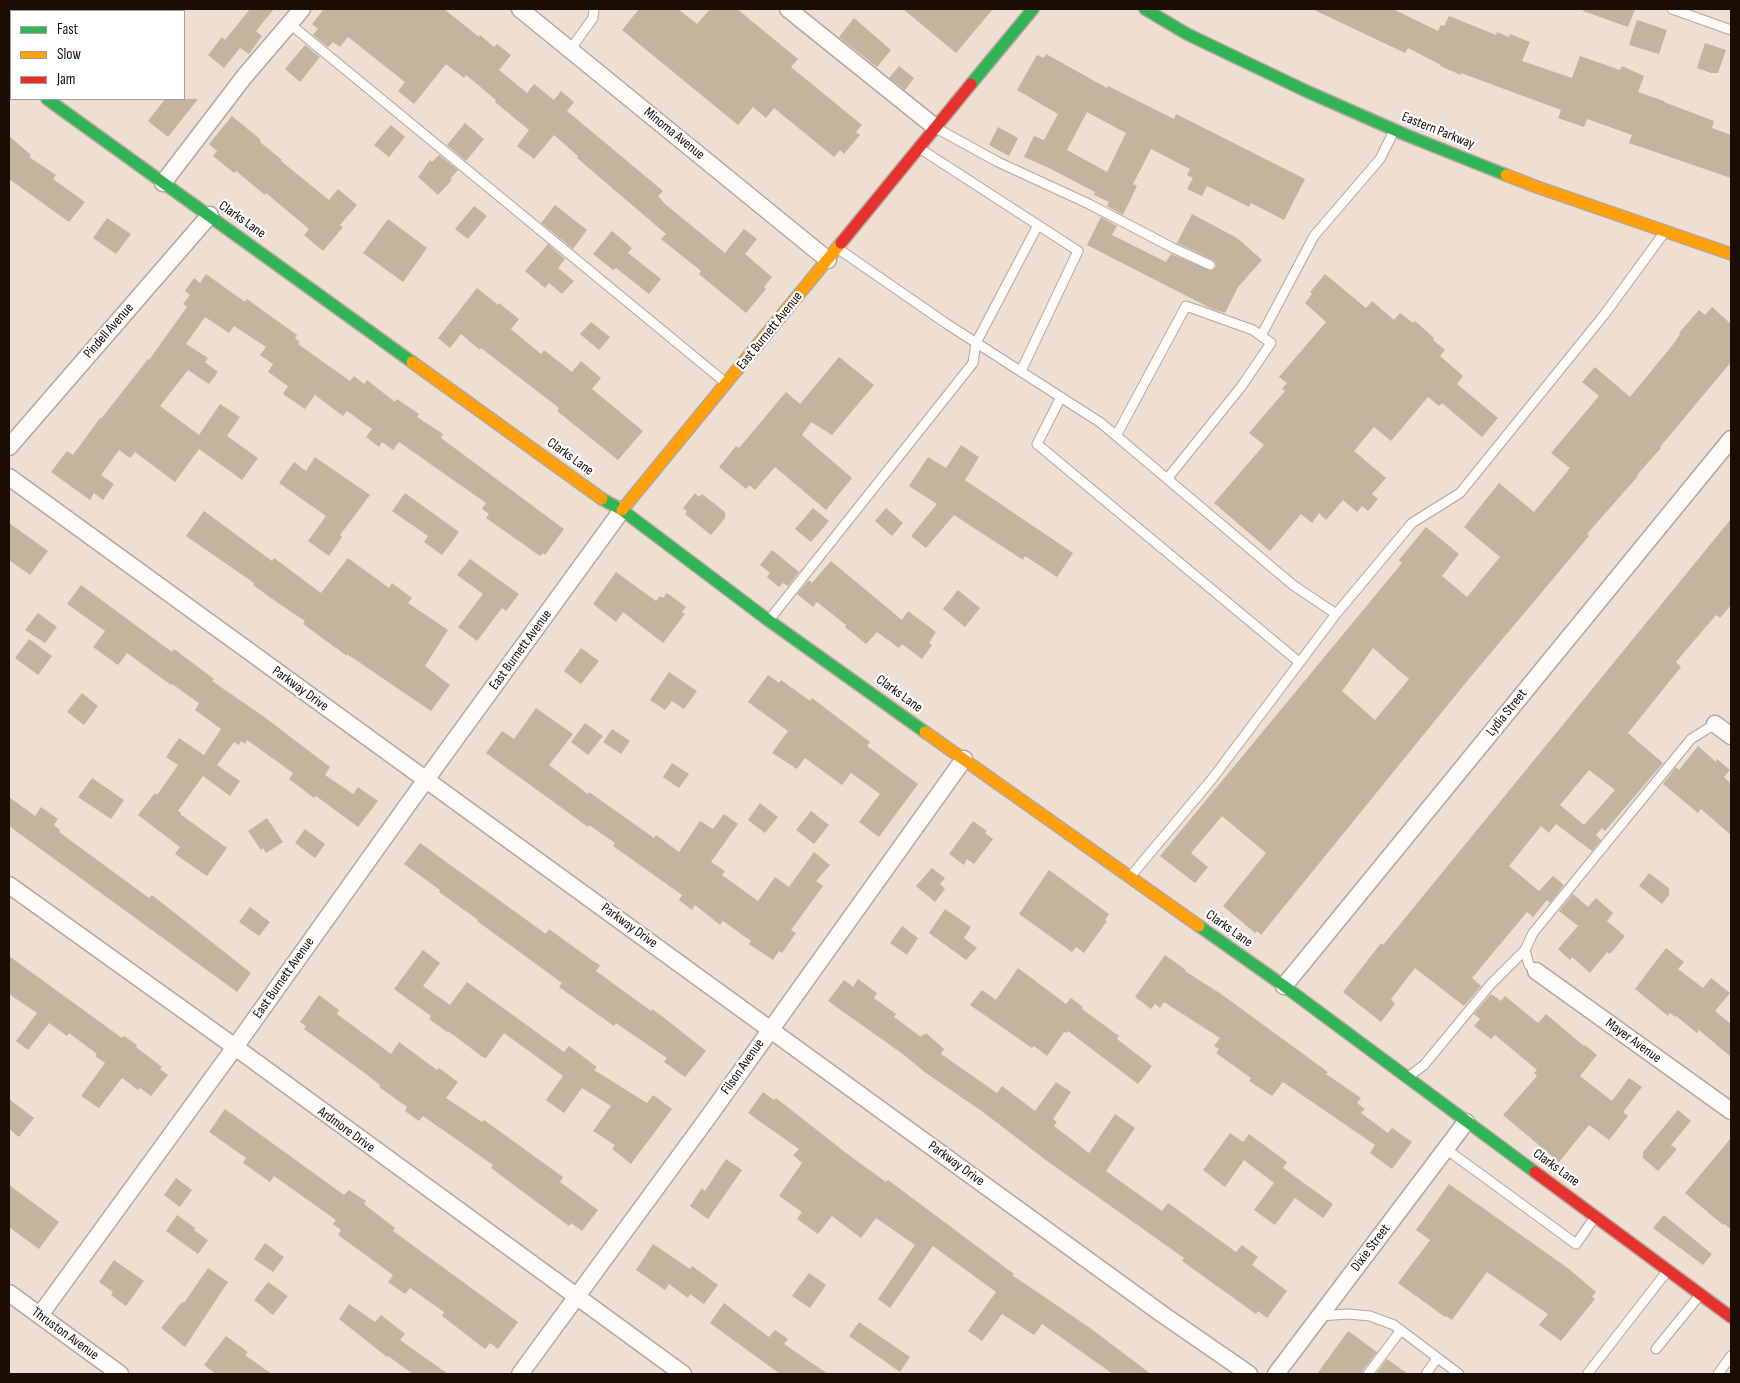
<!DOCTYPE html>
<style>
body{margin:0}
#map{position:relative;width:1740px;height:1383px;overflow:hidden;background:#efded2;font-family:"Sofia Sans Condensed",sans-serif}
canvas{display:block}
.frame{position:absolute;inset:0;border:10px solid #1a0d04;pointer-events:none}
.legend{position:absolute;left:10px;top:10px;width:175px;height:90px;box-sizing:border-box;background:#fff;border:1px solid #a39e9b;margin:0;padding:6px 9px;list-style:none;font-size:15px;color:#1a0d04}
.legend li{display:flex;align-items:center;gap:10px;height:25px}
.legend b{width:25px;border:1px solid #a39e9b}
</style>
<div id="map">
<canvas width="1740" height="1383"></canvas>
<div class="frame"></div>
<ul class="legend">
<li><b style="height:6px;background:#30b455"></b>Fast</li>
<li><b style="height:6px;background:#ff9f0a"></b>Slow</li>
<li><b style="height:6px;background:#e5322d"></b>Jam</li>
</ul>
</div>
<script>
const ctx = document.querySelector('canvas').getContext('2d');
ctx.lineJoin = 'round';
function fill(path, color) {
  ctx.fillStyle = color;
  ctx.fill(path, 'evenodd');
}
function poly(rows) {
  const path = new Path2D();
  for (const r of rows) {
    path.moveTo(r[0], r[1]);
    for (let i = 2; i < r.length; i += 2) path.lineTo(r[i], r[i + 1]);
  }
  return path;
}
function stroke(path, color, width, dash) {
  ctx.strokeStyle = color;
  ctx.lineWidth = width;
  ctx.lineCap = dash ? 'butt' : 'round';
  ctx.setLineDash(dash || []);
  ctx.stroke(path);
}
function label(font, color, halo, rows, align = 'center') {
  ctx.font = font + ' "Sofia Sans Condensed",sans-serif';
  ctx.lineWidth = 4.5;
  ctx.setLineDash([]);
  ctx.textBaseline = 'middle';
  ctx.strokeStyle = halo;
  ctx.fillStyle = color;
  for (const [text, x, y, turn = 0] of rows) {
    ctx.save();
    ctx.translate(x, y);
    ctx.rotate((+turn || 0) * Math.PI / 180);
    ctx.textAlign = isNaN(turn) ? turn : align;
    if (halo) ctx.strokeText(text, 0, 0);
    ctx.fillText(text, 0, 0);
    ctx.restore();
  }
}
const building = poly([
 [250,9,274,9,256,31,262,36,249,54,240,48,224,68,208,55,222,37,225,40],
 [324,9,444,9,479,37,480,35,494,47,497,44,511,55,499,70,527,93,534,84,554,100,561,91,574,102,567,111,663,191,658,196,665,204,725,253,744,229,757,239,745,254,772,277,764,287,766,289,746,313,699,274,701,271,661,239,666,234,577,158,578,156,554,135,534,159,517,146,529,130,495,102,496,100,466,75,464,78,446,64,414,104,398,91,405,82,348,37,340,47,333,42,328,47,313,35,318,29,312,24],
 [639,9,678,9,697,24,710,9,737,9,798,59,791,67,862,125,856,132,860,135,844,154,840,150,834,157,774,108,766,118,753,107,738,125,622,30],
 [903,9,993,9,956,53],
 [1312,9,1393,9,1438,31,1441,25,1444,26,1449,16,1496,35,1497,32,1509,37,1510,34,1530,42,1522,61,1572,78,1580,56,1620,70,1622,66,1644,76,1638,92,1664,101,1664,102,1714,121,1712,128,1731,135,1731,178,1629,143,1632,135,1587,119,1584,127,1558,118,1561,110,1461,73,1461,75,1440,66,1441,65,1408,48,1405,53],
 [1584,9,1635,9,1628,27,1583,11],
 [854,18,891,50,877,67,839,37],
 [1637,20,1667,30,1659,54,1629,45],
 [1705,43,1726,50,1718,73,1711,73,1697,68],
 [305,45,320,57,300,82,285,69],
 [1046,54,1107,88,1108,86,1174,119,1176,114,1305,179,1284,220,1251,203,1249,207,1207,186,1202,196,1187,189,1193,178,1187,175,1190,169,1151,149,1133,184,1137,186,1123,215,1107,206,1109,202,1094,195,1095,192,1049,168,1024,157,1034,136,1044,140,1058,114,1017,90,1037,55,1044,58],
 [1087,112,1126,133,1107,172,1067,150],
 [899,66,914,78,905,90,889,78],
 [165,99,198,99,168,137,148,121],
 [232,116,261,140,260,142,282,160,281,161,329,200,338,189,357,205,340,225,343,227,323,251,304,235,309,229,266,193,265,195,236,171,234,173,213,156,217,151,209,144],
 [465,123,484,139,466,161,447,145],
 [391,125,405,137,389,157,374,145],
 [998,127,1018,138,1009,156,989,145],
 [9,136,31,155,29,157,56,175,53,179,85,202,69,222,9,179],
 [439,155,458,170,450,179,452,180,438,195,418,177,430,160,432,162],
 [555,205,587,230,573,249,541,223],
 [474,206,487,216,468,239,455,229],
 [1192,214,1237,238,1262,260,1238,287,1225,313,1212,309,1087,245,1101,217,1117,226,1112,235,1166,262,1171,254,1211,271,1216,267,1216,264,1213,260,1177,243],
 [107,218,131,234,116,254,93,238],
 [388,219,427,248,403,282,363,253],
 [612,231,632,248,628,253,661,279,649,294,616,268,613,270,593,254],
 [548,244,565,259,558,268,574,281,562,294,549,283,545,288,525,271],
 [206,274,245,302,247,299,297,335,295,338,300,342,298,344,350,381,354,376,364,384,367,380,395,402,397,399,419,414,417,417,443,434,441,438,564,529,545,555,543,553,540,556,486,518,489,514,482,509,486,503,399,442,393,450,382,442,379,447,366,437,372,429,347,411,343,416,315,395,305,409,283,394,288,386,268,372,273,364,260,355,266,347,234,326,229,333,205,317,186,344,208,358,205,362,218,372,209,384,188,370,160,406,199,435,220,404,240,417,227,436,258,458,242,480,199,449,175,482,135,452,130,458,119,450,101,475,114,484,103,500,94,493,90,500,51,472,67,451,73,455,100,418,101,419,148,359,149,360,187,307,183,304,190,295,185,291,194,278,200,283],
 [1325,274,1366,308,1372,301,1394,320,1400,313,1413,323,1415,321,1434,338,1433,340,1445,350,1440,356,1463,376,1457,384,1498,418,1482,437,1442,403,1439,406,1428,397,1391,441,1374,427,1354,451,1386,478,1372,494,1378,499,1368,511,1362,506,1357,512,1343,500,1326,520,1319,513,1312,523,1301,514,1270,551,1214,503,1264,445,1249,433,1285,391,1282,389,1287,383,1279,377,1326,322,1305,303,1312,294,1310,292],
 [477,288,498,305,499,303,519,319,511,329,541,354,544,350,572,372,581,361,601,378,592,389,643,431,618,460,557,411,559,408,481,348,480,350,461,334,450,348,438,338],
 [1712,307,1731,324,1731,362,1660,447,1661,448,1637,475,1638,476,1587,534,1589,536,1468,680,1261,935,1257,931,1255,933,1223,906,1266,853,1222,816,1191,853,1208,867,1195,883,1160,856,1402,563,1399,560,1426,527,1459,554,1442,576,1467,597,1500,557,1464,527,1499,483,1534,512,1570,468,1551,453,1599,396,1582,382,1595,367,1630,397,1675,342,1680,334,1679,333,1699,310,1705,315],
 [1373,648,1409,679,1375,720,1342,691],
 [591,322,610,337,599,350,580,334],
 [839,357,874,385,832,435,811,422,802,435,852,478,826,510,775,467,755,490,749,485,746,489,719,467,736,446,739,448,786,392,800,404],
 [961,445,979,457,965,480,1073,553,1057,577,1025,556,1023,560,954,515,926,548,911,536,937,504,909,486,928,457,946,468],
 [315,457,370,495,340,535,342,537,329,556,308,541,326,516,279,483,294,462,306,471],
 [405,493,459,532,442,555,424,542,428,536,392,511],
 [695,493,699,497,702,494,725,512,725,518,711,535,685,514,687,511,683,508],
 [813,508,829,521,811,542,795,529],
 [886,508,903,523,892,536,875,521],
 [204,511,272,561,274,558,321,593,348,558,389,588,392,583,412,598,408,603,448,630,425,666,450,685,431,711,347,654,347,656,303,624,305,621,278,603,253,585,254,583,186,536],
 [1731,519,1731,605,1720,618,1716,615,1676,662,1681,667,1628,733,1663,763,1605,831,1602,828,1596,835,1601,840,1592,851,1556,824,1549,833,1541,826,1509,866,1539,891,1553,876,1564,885,1550,903,1547,900,1533,917,1527,912,1472,978,1481,986,1464,1006,1415,968,1391,999,1395,1004,1381,1022,1343,992,1381,943,1383,945],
 [1589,770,1615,790,1584,825,1560,805],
 [9,523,48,551,30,575,9,560],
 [772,550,799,572,788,586,783,583,779,587,767,577,770,573,760,565],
 [470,559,519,594,506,611,502,608,477,641,458,627,483,594,457,575],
 [831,561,902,620,908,611,936,632,929,643,932,645,922,659,902,644,899,648,877,632,866,644,845,627,846,625,817,602,813,607,797,594,809,580,812,583],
 [616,572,656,601,660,596,663,598,667,593,686,607,682,612,685,614,663,643,623,612,616,622,593,604],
 [81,585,172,652,174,649,214,679,212,681,263,716,330,767,325,775,353,794,358,787,378,801,358,827,316,796,314,798,289,779,293,773,247,740,245,744,241,741,239,745,234,742,217,765,240,781,230,796,203,776,178,811,181,813,180,814,227,848,207,876,175,854,180,847,138,815,155,793,157,795,178,765,166,757,179,738,204,755,221,729,195,710,199,703,172,684,171,685,127,653,118,665,93,647,105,631,67,604],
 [958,590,980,608,965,627,943,609],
 [38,613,57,627,45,643,25,630],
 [29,639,52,656,38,675,15,658],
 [581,648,599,661,581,684,564,671],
 [669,672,697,691,684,709,672,701,665,710,650,700],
 [768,675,779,683,781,680,810,701,812,698,870,742,867,746,918,784,879,837,859,822,880,794,851,773,842,785,805,758,797,769,772,753,788,731,748,702],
 [82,693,98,706,84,725,67,712],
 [536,708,573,734,549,765,588,794,589,792,654,838,656,835,679,852,700,821,713,829,724,814,738,824,711,862,725,871,722,875,758,901,775,877,789,887,814,852,830,865,816,881,823,886,791,930,796,933,782,953,779,951,773,960,749,944,751,941,723,921,720,925,695,905,692,910,679,900,682,895,613,846,615,843,589,825,588,827,486,753,502,731,514,739],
 [585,723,603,736,588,755,571,742],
 [612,729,630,741,621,754,603,742],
 [1698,746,1716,762,1717,759,1730,770,1724,777,1731,784,1731,835,1701,809,1698,813,1663,784,1676,767,1679,770],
 [672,763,689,774,679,788,663,777],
 [92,778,124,800,111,819,78,797],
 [9,797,35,816,41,807,58,819,54,825,60,830,59,832,149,898,152,895,251,973,237,992,9,826],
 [760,803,778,817,765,833,748,820],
 [811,811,829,825,814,844,796,830],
 [267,818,283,842,266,853,263,848,261,850,248,831],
 [973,821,987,831,985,833,993,839,974,864,967,859,964,865,949,854],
 [305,829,325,844,315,858,295,843],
 [420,843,546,934,549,929,593,961,600,965,596,971,651,1011,652,1009,663,1017,706,1051,685,1077,664,1062,667,1058,616,1023,614,1026,559,987,562,983,477,921,478,920,439,892,440,890,404,864],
 [932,868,945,878,940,884,945,889,935,902,916,886],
 [1049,870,1109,914,1105,920,1107,921,1084,953,1076,947,1072,952,1019,914],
 [1649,873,1669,888,1669,895,1662,904,1639,886],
 [1573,894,1588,907,1596,898,1613,913,1607,921,1625,936,1610,954,1607,952,1590,973,1572,957,1570,960,1558,949,1578,926,1559,911],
 [250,907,270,922,259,936,239,922],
 [945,909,971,927,964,938,977,948,966,960,929,933],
 [902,926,918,938,907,955,890,943],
 [1666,948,1684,962,1678,969,1703,988,1711,978,1730,993,1715,1011,1731,1024,1731,1057,1699,1030,1697,1033,1676,1016,1675,1017,1670,1013,1668,1016,1635,989],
 [423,950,440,963,423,986,450,1005,467,982,564,1052,569,1046,597,1067,594,1070,647,1103,653,1095,672,1109,631,1164,612,1149,615,1145,593,1131,611,1106,582,1088,564,1113,546,1100,563,1076,504,1033,486,1058,484,1058,448,1031,447,1032,429,1019,431,1016,394,989],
 [1165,955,1186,970,1185,971,1221,994,1328,1072,1326,1074,1361,1098,1357,1103,1365,1109,1361,1113,1388,1133,1392,1128,1412,1142,1392,1169,1370,1153,1375,1145,1283,1082,1272,1096,1249,1081,1251,1078,1216,1053,1219,1049,1214,1046,1220,1038,1164,1002,1160,1008,1155,1004,1151,1009,1135,997],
 [9,956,122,1038,124,1036,137,1045,136,1047,162,1067,160,1069,168,1075,151,1096,140,1088,138,1090,122,1078,99,1108,81,1096,105,1063,95,1056,97,1054,69,1033,67,1036,49,1023,28,1050,16,1041,37,1013,9,994],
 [1018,968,1066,1004,1071,998,1083,1007,1082,1009,1119,1036,1117,1039,1152,1066,1138,1084,1068,1031,1067,1033,1064,1032,1047,1056,1034,1046,1032,1048,970,1005,982,990,996,1000],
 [858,979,877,993,874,998,896,1014,894,1017,921,1037,923,1034,925,1035,926,1033,944,1049,941,1054,997,1093,1002,1086,1035,1111,1056,1082,1071,1092,1053,1119,1057,1122,1054,1126,1089,1153,1115,1114,1135,1128,1106,1171,1162,1211,1168,1203,1236,1252,1242,1245,1258,1257,1252,1265,1287,1291,1267,1318,1258,1311,1256,1314,1214,1284,1182,1261,1184,1258,1047,1161,983,1112,926,1073,904,1055,828,1001,844,980,853,987],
 [1491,994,1501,1001,1505,996,1538,1023,1546,1014,1584,1046,1585,1045,1597,1055,1580,1076,1612,1101,1629,1078,1642,1087,1623,1112,1628,1116,1609,1140,1589,1125,1559,1162,1503,1115,1537,1076,1534,1073,1537,1070,1495,1035,1491,1039,1474,1026,1480,1019,1474,1014],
 [319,995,339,1010,337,1014,391,1054,399,1042,437,1070,439,1068,458,1082,446,1098,482,1122,484,1120,538,1159,563,1177,560,1182,598,1210,582,1231,571,1223,569,1226,491,1168,493,1165,423,1116,419,1121,405,1111,407,1107,379,1087,380,1085,362,1071,304,1029,306,1026,300,1022],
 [763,1092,774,1100,776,1098,850,1156,886,1182,888,1180,1014,1274,1012,1275,1090,1328,1151,1374,1113,1374,1042,1324,1034,1335,1002,1314,982,1341,968,1331,996,1292,933,1246,890,1308,878,1299,915,1245,876,1218,861,1238,832,1216,818,1234,797,1219,802,1212,779,1196,802,1163,793,1155,799,1149,748,1113],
 [9,1099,34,1118,19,1137,9,1129],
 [225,1109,344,1195,349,1190,366,1201,364,1204,395,1228,393,1231,518,1322,498,1349,490,1343,485,1349,442,1316,444,1312,410,1288,405,1294,388,1282,393,1275,338,1235,341,1230,333,1224,336,1220,274,1176,270,1182,243,1163,246,1158,209,1132],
 [1678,1110,1691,1121,1671,1145,1677,1149,1658,1171,1643,1158,1643,1152],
 [1230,1133,1243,1142,1249,1134,1287,1162,1283,1168,1333,1204,1323,1218,1295,1198,1275,1225,1254,1210,1274,1183,1244,1160,1225,1187,1203,1170],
 [1731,1138,1731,1229,1724,1224,1723,1225,1685,1193],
 [726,1159,742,1170,708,1219,690,1206,702,1188,705,1191],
 [176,1178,192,1190,180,1207,164,1195],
 [1449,1184,1569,1269,1596,1292,1592,1297,1595,1299,1561,1341,1539,1325,1548,1314,1487,1272,1452,1320,1446,1316,1445,1317,1398,1283,1430,1240,1416,1230],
 [9,1185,59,1222,39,1249,9,1227],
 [177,1215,195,1228,194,1230,208,1240,198,1254,166,1231],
 [1664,1215,1712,1254,1703,1265,1653,1228],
 [265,1243,284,1257,273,1272,254,1259],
 [653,1244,690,1269,692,1266,718,1285,704,1304,690,1294,688,1298,669,1284,665,1290,636,1270],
 [114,1260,144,1281,126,1306,111,1295,113,1292,99,1282],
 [208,1268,228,1282,185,1347,161,1328,182,1302,184,1303],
 [809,1273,826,1285,810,1308,792,1296],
 [268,1282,288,1296,273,1315,254,1300],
 [724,1303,769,1337,775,1330,788,1339,784,1344,828,1374,780,1374,710,1323],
 [349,1304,375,1322,381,1315,405,1334,400,1340,448,1374,413,1374,388,1356,387,1357,339,1319],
 [859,1322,910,1357,900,1372,849,1336],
 [1348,1331,1377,1352,1363,1370,1362,1374,1317,1374],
 [226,1336,248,1352,245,1355,272,1374,216,1374,204,1365],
 [1387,1359,1408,1374,1376,1374]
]);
const lane = poly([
 [1672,9,1731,30],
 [290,24,726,383],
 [570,50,593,18,594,9],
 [936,128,998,162,1089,204,1173,248,1210,265],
 [919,148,1078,251,1021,371],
 [837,248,947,324,1101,423,1293,585,1336,614],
 [1261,336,1314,236,1380,159,1393,133],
 [1061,397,1037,444,1299,662],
 [1116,436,1186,306,1253,330,1271,343,1241,387,1167,479],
 [769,620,973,363,976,343,1038,225],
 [1130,877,1212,779,1336,614,1412,523,1460,493,1604,315,1664,233],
 [1536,971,1529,965,1525,950,1533,933,1691,739,1715,724],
 [1408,1077,1424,1065,1490,985,1525,950],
 [1446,1149,1576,1244,1595,1217],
 [1320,1316,1348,1314,1370,1316,1394,1325,1459,1374],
 [1656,1349,1700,1295],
 [1588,1373,1668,1270],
 [1368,1374,1401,1330],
 [1426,1374,1437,1358],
 [1718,1374,1731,1356]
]);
const street = poly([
 [520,9,828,260],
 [788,9,935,127],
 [67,11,69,9],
 [163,183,244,77,302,9],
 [9,447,210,215],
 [9,477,1162,1314,1249,1374],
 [1715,724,1731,736],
 [9,885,235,1047,683,1374],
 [1536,971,1731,1111],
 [1284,986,1731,439],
 [9,1293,120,1374],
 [40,1315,235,1047,409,803,622,510],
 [520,1374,709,1116,964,759],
 [1276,1374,1466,1122]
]);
const fast = poly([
 [1145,9,1187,34,1306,91,1406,135,1506,175],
 [971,84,1033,9],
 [47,99,412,362],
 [602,499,622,510,768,620,925,732],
 [1199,926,1284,986,1535,1172]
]);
const slow = poly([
 [9,71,11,73],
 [1506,175,1537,187,1731,254],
 [412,362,602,499],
 [622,510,841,243],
 [925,732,1199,926]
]);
const jam = poly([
 [841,243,971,84],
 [1535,1172,1731,1317]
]);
const streetNames = [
 ["Eastern Parkway",1438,131,22],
 ["Minoma Avenue",674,134,39],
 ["Clarks Lane",242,220,35],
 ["Pindell Avenue",109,331,-49],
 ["East Burnett Avenue",770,331,-51],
 ["Clarks Lane",570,457,36],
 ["East Burnett Avenue",521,650,-54],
 ["Parkway Drive",300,689,36],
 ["Clarks Lane",899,694,36],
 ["Lydia Street",1507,713,-51],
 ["Parkway Drive",629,926,36],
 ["Clarks Lane",1229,929,35],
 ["East Burnett Avenue",284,978,-55],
 ["Mayer Avenue",1633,1041,36],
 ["Filson Avenue",743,1067,-55],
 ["Ardmore Drive",346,1130,36],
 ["Parkway Drive",956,1164,36],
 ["Clarks Lane",1556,1168,36],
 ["Dixie Street",1371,1248,-53],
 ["Thruston Avenue",65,1334,36]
];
fill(building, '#c4b39d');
stroke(lane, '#b4a69b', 11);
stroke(street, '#b4a69b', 19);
stroke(fast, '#b4a69b', 14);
stroke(slow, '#b4a69b', 14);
stroke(jam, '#b4a69b', 14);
stroke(lane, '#fdfaf8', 9);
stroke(street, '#fdfaf8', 16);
stroke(fast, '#30b455', 11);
stroke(slow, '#ff9f0a', 11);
stroke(jam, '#e5322d', 11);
label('14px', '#1a0d04', '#fff', streetNames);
</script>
